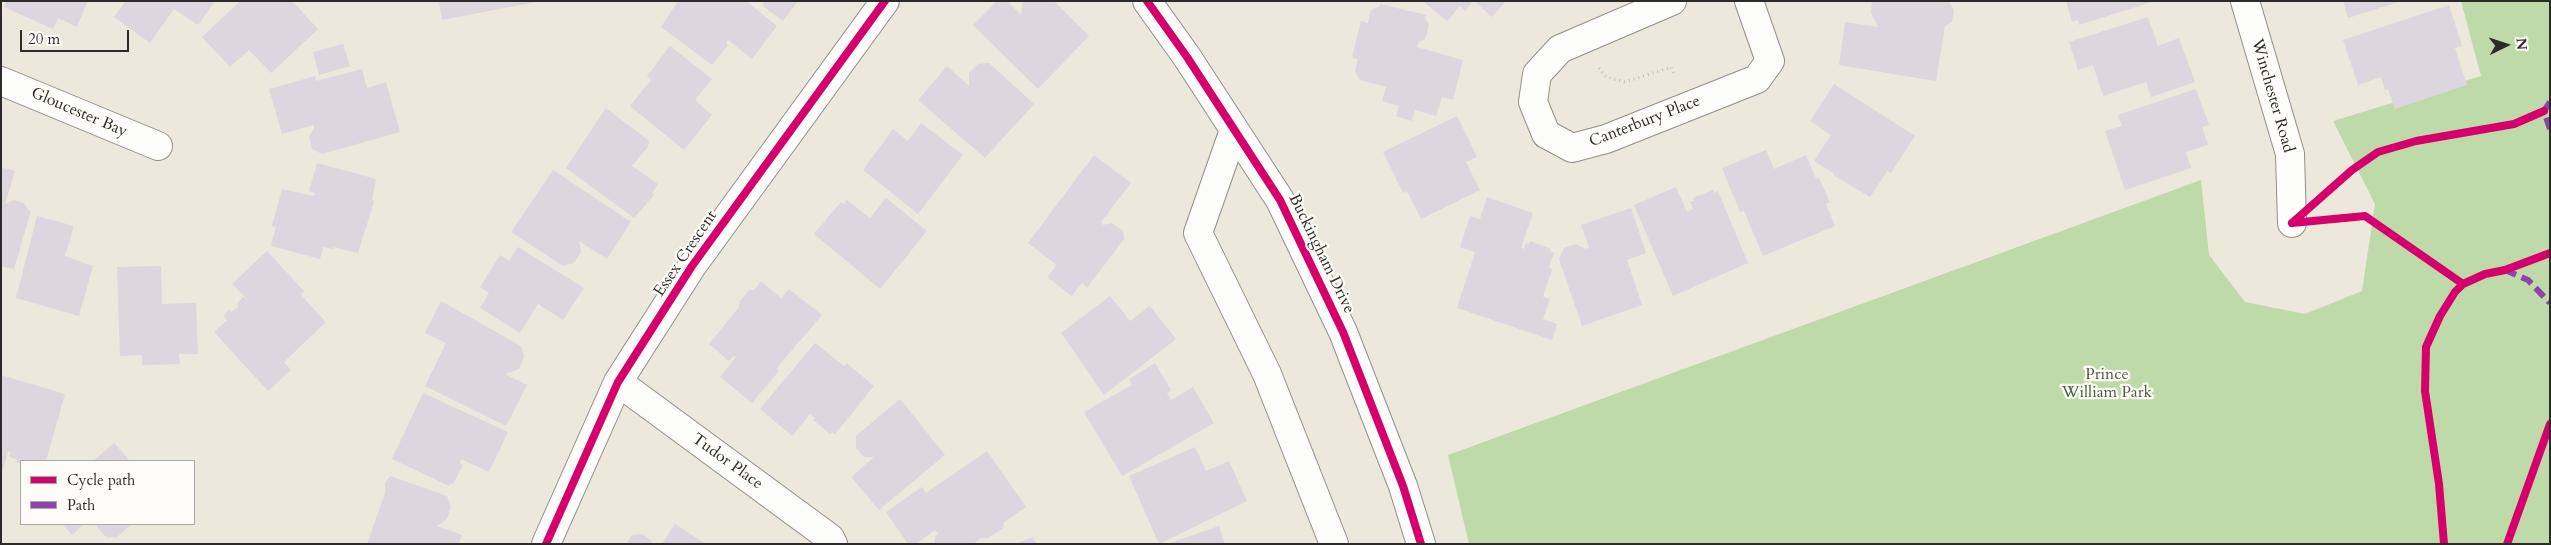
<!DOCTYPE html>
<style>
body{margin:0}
#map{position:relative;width:2551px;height:545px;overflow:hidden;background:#ede8dc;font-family:Cardo,serif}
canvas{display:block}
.frame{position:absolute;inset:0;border:2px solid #2b2b2b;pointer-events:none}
.legend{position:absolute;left:20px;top:460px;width:175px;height:65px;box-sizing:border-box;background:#fdfcf7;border:1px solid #a9a8a5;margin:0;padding:6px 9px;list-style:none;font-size:15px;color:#2b2b2b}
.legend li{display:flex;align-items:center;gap:10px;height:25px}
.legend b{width:25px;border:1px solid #a9a8a5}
.north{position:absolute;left:2481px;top:20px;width:50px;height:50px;-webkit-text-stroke:4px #fdfcf7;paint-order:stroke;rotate:86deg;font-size:14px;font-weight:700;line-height:20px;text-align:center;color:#2b2b2b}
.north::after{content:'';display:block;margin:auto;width:18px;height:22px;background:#2b2b2b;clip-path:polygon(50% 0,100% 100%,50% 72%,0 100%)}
.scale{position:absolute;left:20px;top:30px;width:109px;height:22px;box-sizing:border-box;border:2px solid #2b2b2b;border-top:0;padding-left:6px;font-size:15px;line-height:18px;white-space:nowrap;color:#2b2b2b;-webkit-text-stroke:4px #fdfcf7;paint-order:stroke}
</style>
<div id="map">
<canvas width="2551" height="545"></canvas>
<div class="frame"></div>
<ul class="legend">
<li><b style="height:6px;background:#d6006c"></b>Cycle path</li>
<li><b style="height:6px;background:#8e44ad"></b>Path</li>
</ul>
<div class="north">N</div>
<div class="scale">20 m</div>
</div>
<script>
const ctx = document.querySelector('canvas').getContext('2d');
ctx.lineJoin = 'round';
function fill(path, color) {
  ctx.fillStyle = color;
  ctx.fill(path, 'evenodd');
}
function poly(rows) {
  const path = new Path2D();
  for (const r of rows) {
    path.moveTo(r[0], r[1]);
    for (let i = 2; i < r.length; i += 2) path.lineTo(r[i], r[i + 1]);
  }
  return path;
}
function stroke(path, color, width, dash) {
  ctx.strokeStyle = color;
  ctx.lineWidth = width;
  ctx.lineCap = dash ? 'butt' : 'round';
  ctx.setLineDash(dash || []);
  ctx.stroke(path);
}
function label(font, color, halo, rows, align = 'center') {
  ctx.font = font + ' Cardo,serif';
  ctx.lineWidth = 4.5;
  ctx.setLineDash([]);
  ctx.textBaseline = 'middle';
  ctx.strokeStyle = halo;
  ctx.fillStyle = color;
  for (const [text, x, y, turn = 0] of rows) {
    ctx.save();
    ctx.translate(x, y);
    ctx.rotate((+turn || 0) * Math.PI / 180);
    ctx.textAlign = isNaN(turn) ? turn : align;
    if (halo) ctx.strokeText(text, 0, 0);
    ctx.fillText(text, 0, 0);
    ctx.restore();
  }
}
const green = poly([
 [2461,1,2550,1,2550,544,1469,544,1448,455,2201,180,2209,255,2245,302,2305,314,2362,291,2375,204,2333,121,2481,76]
]);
const building = poly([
 [7,1,88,1,77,27,58,18,53,29,4,7],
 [126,1,215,1,198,25,174,9,150,43,114,17],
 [240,1,292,1,318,29,271,73,249,50,230,67,202,37],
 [439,1,536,1,536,2,442,20],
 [678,1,746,1,777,26,752,59,728,40,726,43,728,45,712,65,661,27],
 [762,1,798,1,783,21,763,6,764,3],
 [997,1,1007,1,1021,15,1023,1,1054,1,1089,36,1038,89,973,25],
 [1423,1,1473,1,1465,11,1460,6,1447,21],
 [1474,1,1506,1,1492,17],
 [1872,1,1949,2,1954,10,1952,22,1945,26,1936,81,1839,65,1845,22,1878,27,1871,13],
 [2066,1,2152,1,2152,2,2079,25,2078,20,2072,22],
 [2343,1,2398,1,2399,2,2348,18],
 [1380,4,1426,15,1425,18,1429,25,1425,39,1419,42,1417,47,1463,60,1453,100,1442,97,1436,116,1415,110,1412,121,1396,116,1399,106,1382,101,1386,87,1360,80,1355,71,1358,59,1352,58,1361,21,1368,23,1371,10,1380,6],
 [2449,5,2462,46,2455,48,2467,85,2395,109,2388,89,2385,90,2381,77,2358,85,2343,40],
 [2148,17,2158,46,2179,38,2195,82,2151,97,2146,82,2103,96,2093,65,2078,70,2069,42],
 [343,44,350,66,319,75,313,52],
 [670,46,712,79,695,100,712,115,684,150,630,106,651,80,647,76],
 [989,63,1034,104,985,158,918,100,947,66,969,86,969,73,978,64],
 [362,69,367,88,386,82,400,132,322,154,312,149,309,137,314,128,313,125,282,134,269,89,315,76,316,81],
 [1834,84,1915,136,1891,173,1887,171,1870,197,1833,175,1835,174,1814,161,1831,135,1810,121],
 [2196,89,2209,125,2202,127,2208,145,2186,152,2191,168,2125,190,2105,131,2122,126,2118,115],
 [606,108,649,141,648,147,632,166,658,184,652,193,654,195,634,218,566,168],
 [1457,116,1477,157,1466,162,1480,190,1421,219,1407,191,1403,193,1383,152],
 [921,123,963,155,918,214,863,170,893,129,908,141],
 [1766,150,1774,169,1806,155,1816,179,1819,178,1830,202,1826,204,1835,226,1763,256,1744,211,1740,212,1722,168],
 [1094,155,1131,183,1101,222,1103,225,1112,223,1123,231,1124,239,1087,288,1082,283,1072,296,1047,277,1057,265,1028,243],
 [317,163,376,179,372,199,374,202,358,253,333,247,333,249,323,247,320,259,271,246,276,227,272,226,282,189,314,196,315,193,309,191],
 [1,167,15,171,5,204,14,200,24,203,28,210,31,211,14,269,1,266],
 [553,170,631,222,607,259,579,241,581,252,574,263,563,266,511,232],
 [1676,187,1687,212,1693,209,1690,202,1694,201,1693,198,1713,190,1714,193,1718,191,1748,263,1673,296,1634,205],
 [1487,197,1533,213,1521,248,1524,249,1526,243,1529,244,1530,241,1551,249,1550,252,1554,253,1549,268,1552,269,1543,297,1550,299,1543,319,1557,324,1552,340,1457,308,1475,252,1460,247,1470,216,1480,219],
 [886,198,927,231,880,289,814,234,841,202,844,204,847,200,870,218],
 [1631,208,1646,253,1627,260,1642,305,1582,326,1559,259,1564,248,1576,244,1586,249,1589,247,1581,225],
 [37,216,74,226,65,256,93,266,79,316,16,298],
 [518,247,584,288,563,320,538,304,520,333,480,308,489,293,480,287,500,255,509,261],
 [267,251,304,291,301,295,326,322,284,362,291,370,268,391,214,332,227,320,223,316,229,310,231,312,239,306,237,304,243,297,249,301,232,284],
 [161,266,162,304,196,303,198,354,179,354,180,364,142,365,142,355,120,356,117,267],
 [761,281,781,298,789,289,822,315,776,369,779,371,752,403,720,377,736,357,734,356,729,361,709,344,739,307,739,302,749,290,754,290],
 [1110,296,1130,321,1150,306,1176,339,1104,395,1061,333],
 [441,301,521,346,524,357,519,369,505,374,527,385,506,426,425,386,446,343,425,333],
 [815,343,844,366,847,363,874,386,835,434,832,432,830,434,813,420,815,418,810,414,792,436,760,409],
 [1155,363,1171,390,1167,393,1171,400,1193,387,1214,423,1122,476,1084,412,1132,385,1129,379],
 [1,375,65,394,46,461,21,461,21,464,16,462,17,459,9,457,10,452,8,451,2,473],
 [423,393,508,432,489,472,461,459,460,464,463,465,453,484,451,483,449,486,392,459],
 [900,399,945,455,879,510,851,477,874,457,864,457,856,448,856,436],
 [114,443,130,461,93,461],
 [1195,447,1206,471,1229,461,1247,501,1159,544,1129,476],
 [987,451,1026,507,1004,522,1003,528,988,538,981,538,973,544,934,544,935,536,938,534,935,530,916,544,908,544,886,512,922,487,926,493],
 [390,476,447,496,451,507,447,519,437,526,462,535,459,544,367,544,385,493,385,483],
 [62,524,84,524,72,535],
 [96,524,132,524,117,537,106,537,97,527],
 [675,524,706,544,662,544],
 [1219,526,1225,544,1170,544,1170,543],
 [642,534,651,540,652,544,626,544,632,535],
 [1033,537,1036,544,1015,544]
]);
const path = poly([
 [1599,68,1606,77,1625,82,1671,67,1675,76]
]);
const minor = poly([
 [1672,1,1560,49,1537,74,1533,102,1546,134,1572,148,1606,139,1757,79,1770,61,1749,1],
 [2245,1,2290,154,2292,223],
 [1,81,158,146],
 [1234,130,1198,233,1267,374,1334,544],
 [618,382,830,538,833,544],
 [546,544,618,382,692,266,885,1]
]);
const tertiary = poly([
 [1147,1,1187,57,1280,200,1343,332,1403,486,1421,544]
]);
const quiet = poly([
 [2550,102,2544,111,2550,129],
 [2505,270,2528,280,2550,303]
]);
const cycleway = poly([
 [1147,1,1187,57,1280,200,1343,332,1403,486,1421,544],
 [2292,223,2352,170,2378,152,2416,141,2514,124,2544,111],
 [2292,223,2365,216,2463,284],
 [546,544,618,382,692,266,885,1],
 [2444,544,2439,484,2425,391,2426,347,2440,316,2455,292,2463,284,2485,274,2505,270,2550,253],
 [2507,544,2550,424]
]);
const streetNames = [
 ["Winchester Road",2272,96,74],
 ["Gloucester Bay",79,113,23],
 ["Canterbury Place",1645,122,-21],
 ["Essex Crescent",686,254,-56],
 ["Buckingham Drive",1321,254,64],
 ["Tudor Place",727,462,36]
];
const parkNames = [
 ["Prince",2107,375],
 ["William Park",2107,393]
];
fill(green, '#bedaa9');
fill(building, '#dcd6de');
stroke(minor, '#928f8a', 30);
stroke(tertiary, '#928f8a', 30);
stroke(path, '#bdbdbb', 3, [1, 4]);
stroke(minor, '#fcfcfa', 28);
stroke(tertiary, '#fcfcfa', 28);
stroke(quiet, '#8e44ad', 6, [12, 6]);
stroke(cycleway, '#d6006c', 8);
label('16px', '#2b2b2b', '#fdfcf7', streetNames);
label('16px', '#4c5c44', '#fdfcf7', parkNames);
</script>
